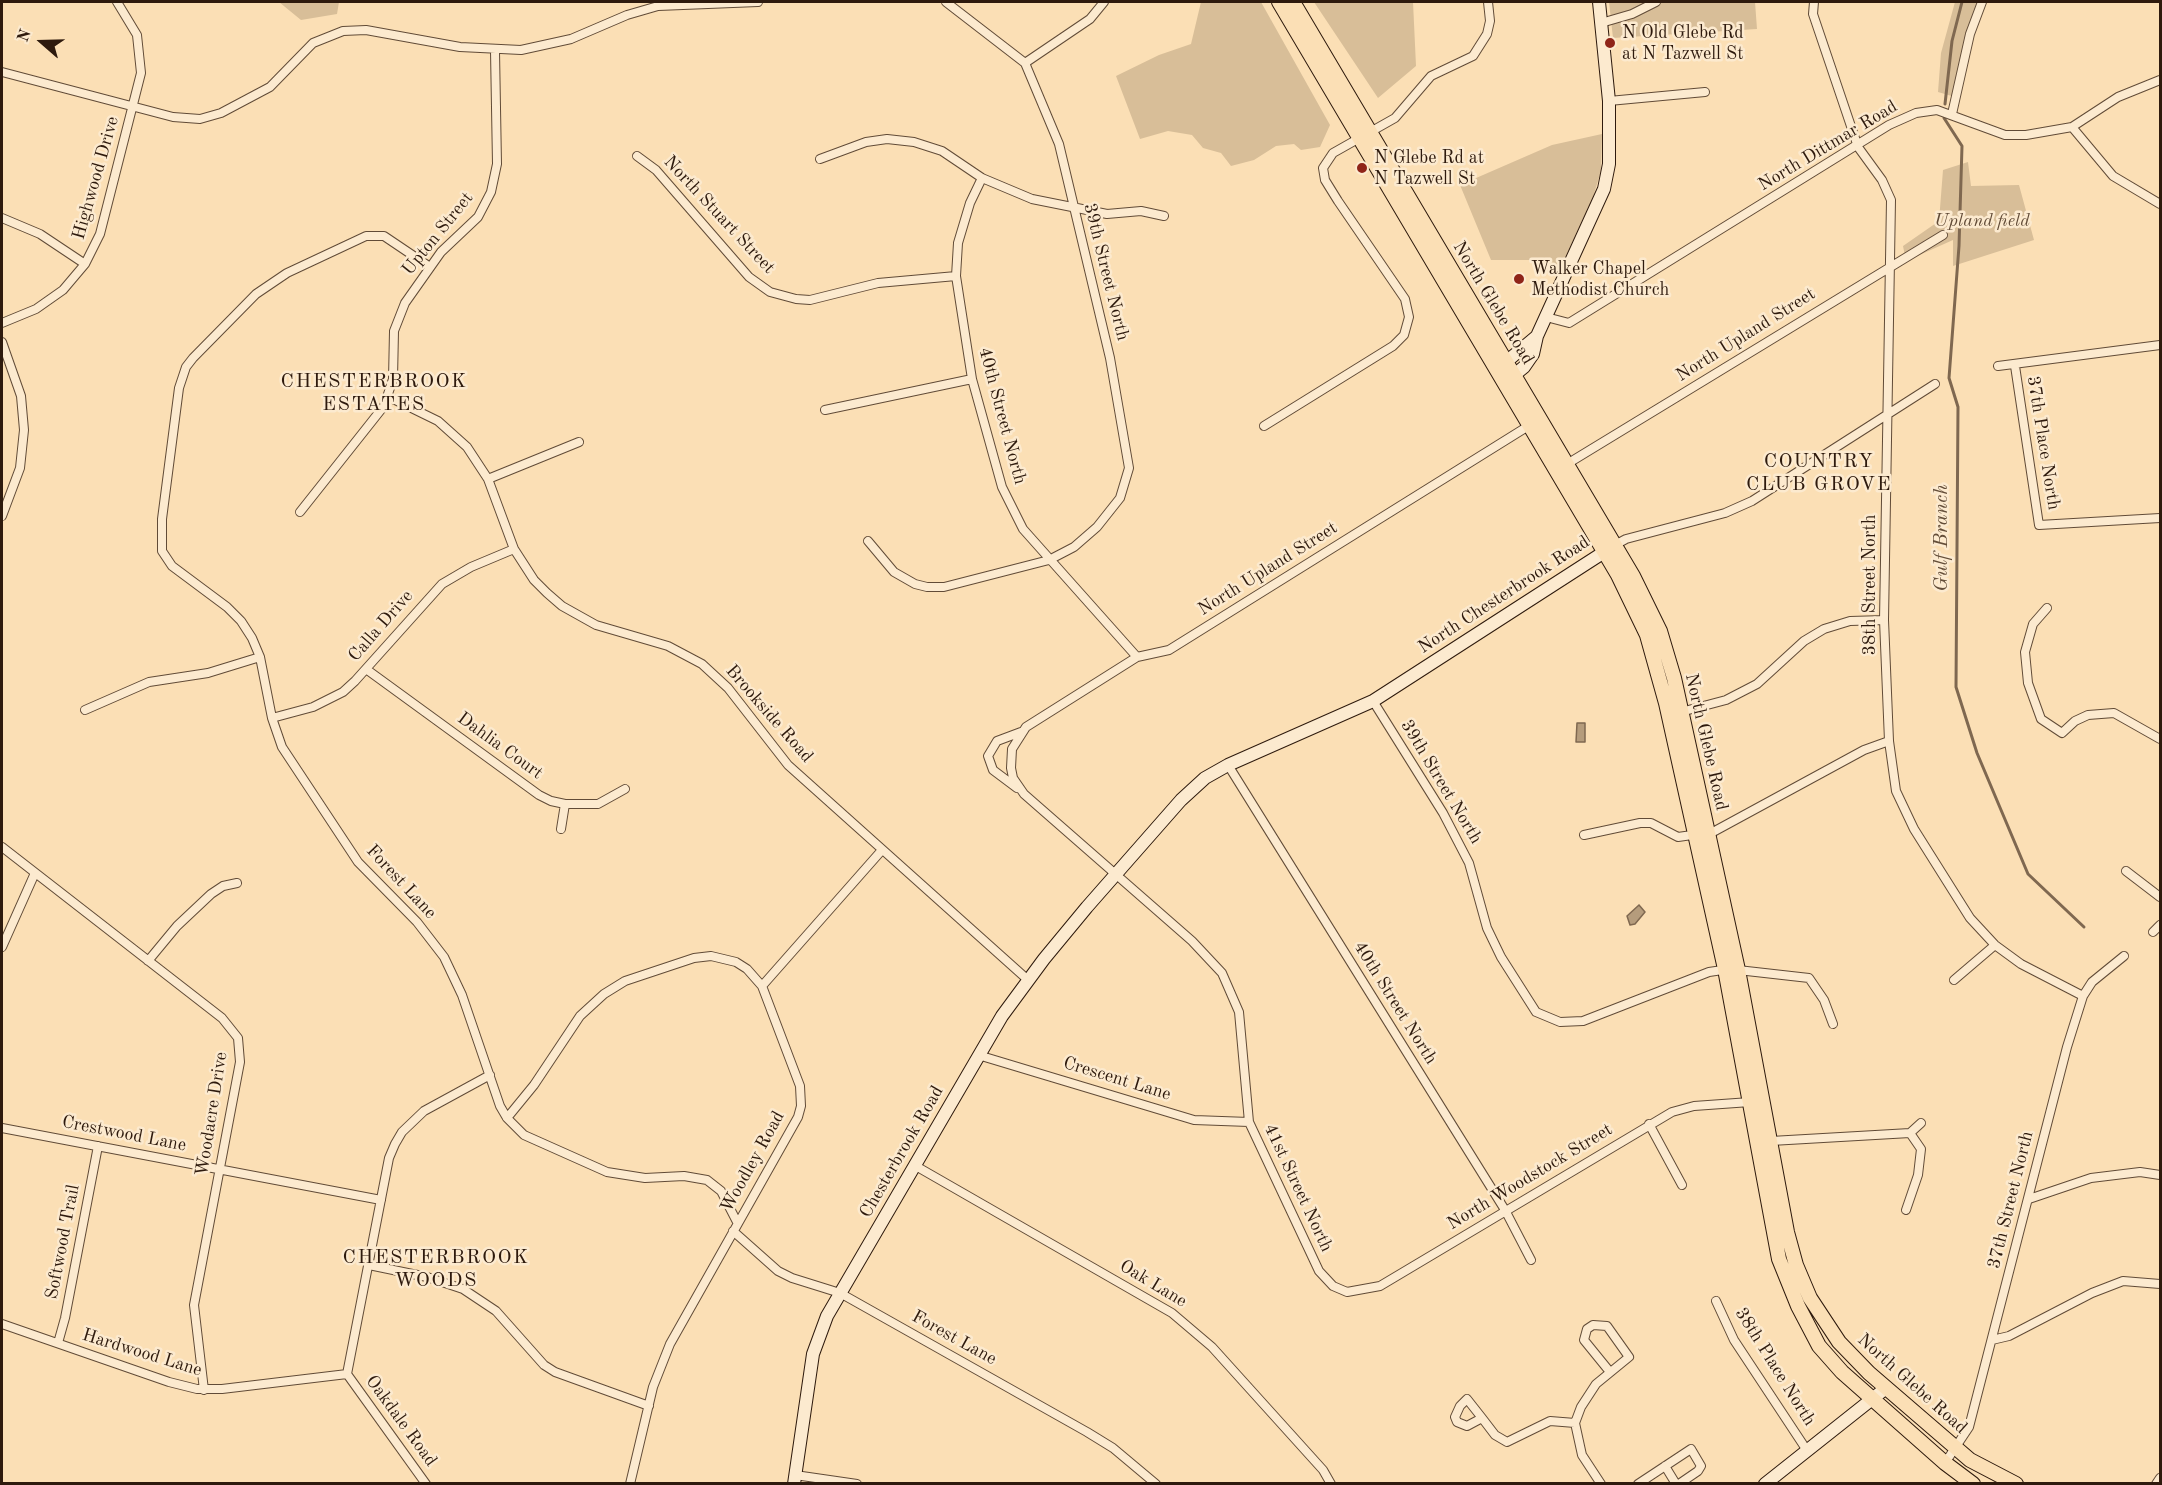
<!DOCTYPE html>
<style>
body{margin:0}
#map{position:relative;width:2162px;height:1485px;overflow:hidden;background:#fbdfb5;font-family:"Old Standard TT",serif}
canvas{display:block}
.frame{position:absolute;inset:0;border:3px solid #2e1a0d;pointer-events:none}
.north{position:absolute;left:12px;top:12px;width:60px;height:60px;-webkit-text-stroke:4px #fceacf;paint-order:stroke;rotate:290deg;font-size:16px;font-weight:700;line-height:24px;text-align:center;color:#2e1a0d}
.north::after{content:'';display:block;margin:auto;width:21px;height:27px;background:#2e1a0d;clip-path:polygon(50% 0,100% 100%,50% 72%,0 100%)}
</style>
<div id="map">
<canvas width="2162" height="1485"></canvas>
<div class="frame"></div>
<div class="north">N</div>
</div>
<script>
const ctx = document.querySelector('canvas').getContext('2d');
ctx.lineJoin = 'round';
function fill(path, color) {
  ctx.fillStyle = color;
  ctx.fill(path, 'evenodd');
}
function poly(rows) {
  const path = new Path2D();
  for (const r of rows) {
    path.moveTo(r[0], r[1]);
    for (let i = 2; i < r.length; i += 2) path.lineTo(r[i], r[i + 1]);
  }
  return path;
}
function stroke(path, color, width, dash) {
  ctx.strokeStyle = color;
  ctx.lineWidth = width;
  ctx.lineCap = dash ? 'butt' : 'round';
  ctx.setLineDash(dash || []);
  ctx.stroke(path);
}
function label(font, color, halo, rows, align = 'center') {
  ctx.font = font + ' "Old Standard TT",serif';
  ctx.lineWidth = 5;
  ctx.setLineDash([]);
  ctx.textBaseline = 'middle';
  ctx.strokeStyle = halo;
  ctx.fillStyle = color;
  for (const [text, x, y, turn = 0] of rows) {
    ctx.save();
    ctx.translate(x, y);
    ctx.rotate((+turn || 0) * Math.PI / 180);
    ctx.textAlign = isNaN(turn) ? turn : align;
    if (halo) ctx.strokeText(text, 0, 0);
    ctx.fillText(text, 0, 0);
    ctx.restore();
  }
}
const green = poly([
 [279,2,278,2,339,2,337,14,301,20],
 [1201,2,1261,2,1330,125,1320,147,1301,150,1294,144,1276,146,1254,160,1231,166,1221,153,1203,148,1192,135,1168,131,1140,139,1116,76,1159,55,1191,44],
 [1314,2,1413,2,1416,66,1378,98],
 [1609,2,1755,2,1757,29,1613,38],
 [1955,2,1982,2,1955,97,1938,92,1941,53],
 [1602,134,1601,171,1593,197,1557,275,1539,269,1539,260,1491,260,1460,185,1552,145],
 [1968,162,1971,186,2019,185,2034,240,1953,266,1953,240,1906,261,1903,246,1939,221,1943,170]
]);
const water = poly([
 [1577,723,1585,723,1585,742,1576,742,1577,723],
 [1639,905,1645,912,1635,924,1630,925,1627,916,1639,905]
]);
const stream = poly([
 [1945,104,1952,41,1962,2],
 [1944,118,1962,146,1959,246,1949,378,1958,407,1956,687,1977,753,2028,874,2084,927]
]);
const street = poly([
 [1814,2,1813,14,1858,147,1882,180,1891,200,1884,620,1889,741,1896,791,1914,829,1970,918,1995,945,2021,964,2083,996],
 [1601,23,1632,14,1656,2],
 [1025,63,1090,19,1104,2],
 [2,72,173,117,200,119,221,113,270,87,313,43,343,31,366,30,460,47,521,50,571,39,627,15,658,6,758,2],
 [1609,101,1705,92],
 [1952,114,1970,34,1982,2],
 [2072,127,2118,97,2160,80],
 [637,156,656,170,749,277,770,292,796,299,810,300,878,283,956,276],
 [820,159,866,142,887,139,914,142,942,151,982,178,1032,199,1107,214,1141,211,1164,216],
 [982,178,970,203,958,243,956,276,972,379,1002,487,1023,529,1137,657],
 [2,218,40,234,85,264],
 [430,267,384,236,366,236,287,273,256,294,193,358,186,367,179,388,162,519,162,551,172,566,227,607,241,621,252,638,260,657,272,718,282,747,358,862,417,922,444,957,462,995,500,1106,507,1118,524,1135,607,1172,645,1178,684,1176,707,1180,721,1191,737,1222],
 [1546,317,1569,323,1889,125,1916,113,1937,110,2005,135,2026,135,2072,127,2113,176,2160,204],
 [2,323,36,309,63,290,85,264,100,234,141,73,137,35,117,2],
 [2,342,21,396,24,430,20,468,2,516],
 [1998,366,2160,345],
 [2015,366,2039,525,2160,518],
 [389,397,438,421,467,447,488,479,514,549,534,580,547,593,562,606,596,625,668,646,702,664,728,688,788,765,1028,980],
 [825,410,972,379],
 [1530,425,1169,650,1137,657,1026,727,1012,749,1011,768,1013,778,1024,794,1192,941,1222,973,1239,1012,1249,1122,1319,1271,1333,1286,1347,1292,1380,1286,1672,1112,1694,1106,1750,1102],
 [1264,426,1393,346,1404,335,1409,317,1405,299,1338,201,1325,180,1323,168,1333,153,1395,118,1431,76,1473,56,1487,34,1490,21,1488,2],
 [1567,464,1943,235],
 [488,479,579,442],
 [300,512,384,406,393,379,394,331,405,303,441,252,478,217,491,192,497,164,495,51],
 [868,541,894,572,915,584,927,587,944,587,1049,560,1074,547,1097,527,1120,498,1129,468,1110,358,1059,144,1025,63,946,2],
 [1615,545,1626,539,1725,513,1752,501,1935,384],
 [2047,608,2033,624,2025,652,2028,683,2041,719,2062,733,2075,721,2088,715,2114,713,2160,739],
 [366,669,539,795,551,801,565,804,598,804,625,789],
 [1373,701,1443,813,1469,863,1487,928,1501,957,1536,1012,1560,1022,1583,1021,1709,972,1729,969,1809,978,1824,1000,1833,1024],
 [85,710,149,682,208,673,260,657],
 [1677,713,1726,700,1757,684,1804,641,1824,629,1850,621,1884,620],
 [272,718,313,707,343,692,355,681,442,584,471,567,514,549],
 [1228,765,1505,1210,1531,1260],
 [1017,788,993,770,988,756,997,741,1021,732],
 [561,829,565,804],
 [1584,835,1640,823,1651,823,1678,837,1713,832,1864,750,1889,741],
 [2,847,222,1018,238,1038,240,1062,194,1305,204,1390],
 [2126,871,2160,897],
 [2153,932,2160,925],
 [2,947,35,873],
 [148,961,177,926,211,894,223,886,237,883],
 [1954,980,1995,945],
 [978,1055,1194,1120,1249,1122],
 [507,1118,534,1085,580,1016,604,994,625,981,694,958,711,956,736,962,747,969,762,986],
 [1649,1124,1682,1185],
 [2,1128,381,1200],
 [1910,1133,1921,1123],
 [1771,1141,1910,1133,1921,1149,1918,1175,1906,1210],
 [914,1165,1172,1313,1212,1347,1323,1470,1331,1484],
 [2029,1199,2091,1178,2140,1172,2160,1175],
 [733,1231,778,1271,792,1278,840,1293,1087,1432,1113,1448,1156,1484],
 [369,1265,427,1277,463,1289,496,1311,544,1365,555,1372,649,1406],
 [1716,1301,1734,1340,1806,1449],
 [2,1324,169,1382,197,1389,222,1389,347,1374],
 [1992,1340,2009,1336,2092,1293,2123,1281,2160,1284],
 [58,1343,65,1318,98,1146],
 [1482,1418,1467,1426,1457,1422,1455,1417,1460,1406,1467,1399,1482,1418,1495,1435,1507,1442,1550,1421,1575,1423],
 [1945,1463,1969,1427,2067,1047,2083,996,2092,982,2124,956],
 [1665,1466,1676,1484],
 [795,1475,857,1484],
 [426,1484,347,1374,389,1158,395,1144,402,1132,424,1111,490,1075],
 [630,1484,653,1387,670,1344,798,1117,801,1106,800,1086,762,986,882,850],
 [1601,1484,1582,1455,1575,1423,1581,1407,1596,1384,1629,1357,1607,1326,1593,1325,1587,1329,1584,1340,1610,1372],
 [1638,1484,1691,1449,1701,1466,1698,1471,1679,1484],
 [2156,1484,2160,1478]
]);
const secondary = poly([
 [1500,367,1537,336],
 [1508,380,1524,367,1533,354,1537,336,1604,189,1609,164,1609,101,1599,2],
 [794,1484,813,1354,827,1316,1002,1016,1044,959,1087,907,1181,800,1205,778,1228,765,1373,701,1612,547],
 [1765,1484,1886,1388]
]);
const primary = poly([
 [1279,2,1618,575,1647,635,1666,703,1725,969,1779,1259,1798,1306,1819,1346,1842,1372,1945,1463,1973,1484],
 [1293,2,1633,576,1660,631,1674,678,1738,970,1787,1232,1796,1265,1810,1298,1839,1342,1869,1373,1970,1460,2016,1484]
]);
const markers = [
 [1610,43,6,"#8f2418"],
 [1362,168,6,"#8f2418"],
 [1519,279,6,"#8f2418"]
];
const poiNames = [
 ["N Old Glebe Rd",1622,33],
 ["at N Tazwell St",1622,54],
 ["N Glebe Rd at",1374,158],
 ["N Tazwell St",1374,179],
 ["Walker Chapel",1531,269],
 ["Methodist Church",1531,290]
];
const streetNames = [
 ["North Dittmar Road",1828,146,-31],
 ["Highwood Drive",96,178,-74],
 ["North Stuart Street",719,215,47],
 ["Upton Street",438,234,-51],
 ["39th Street North",1106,272,76],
 ["North Glebe Road",1493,303,59],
 ["North Upland Street",1746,335,-32],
 ["40th Street North",1002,416,75],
 ["37th Place North",2043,443,81],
 ["North Upland Street",1268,569,-32],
 ["38th Street North",1870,585,-90],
 ["North Chesterbrook Road",1504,595,-33],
 ["Calla Drive",381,626,-49],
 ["Brookside Road",769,714,49],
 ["North Glebe Road",1706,742,77],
 ["Dahlia Court",500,746,36],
 ["39th Street North",1441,782,59],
 ["Forest Lane",401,882,47],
 ["40th Street North",1395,1003,58],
 ["Crescent Lane",1117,1079,17],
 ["Woodacre Drive",212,1114,-81],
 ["Crestwood Lane",124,1134,11],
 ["Chesterbrook Road",902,1152,-60],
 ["Woodley Road",753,1162,-61],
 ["North Woodstock Street",1530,1177,-31],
 ["41st Street North",1298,1188,65],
 ["37th Street North",2011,1200,-76],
 ["Softwood Trail",63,1242,-79],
 ["Oak Lane",1153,1284,31],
 ["Forest Lane",954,1338,29],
 ["Hardwood Lane",142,1353,17],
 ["38th Place North",1775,1367,58],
 ["North Glebe Road",1912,1384,42],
 ["Oakdale Road",401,1421,54]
];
const parkNames = [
 ["Upland field",1982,221]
];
const neighbourhoodNames = [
 ["CHESTERBROOK",374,382],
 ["ESTATES",374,405],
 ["COUNTRY",1819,462],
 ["CLUB GROVE",1819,485],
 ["CHESTERBROOK",436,1258],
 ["WOODS",436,1281]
];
const waterNames = [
 ["Gulf Branch",1942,538,-90]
];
fill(green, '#d8be98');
fill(water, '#b59c7c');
stroke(water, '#7f6850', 1.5);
stroke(stream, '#7f6850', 3);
stroke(street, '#614b37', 10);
stroke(secondary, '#2e1a0d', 14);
stroke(primary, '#2e1a0d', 16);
stroke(street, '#fceacf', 8);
stroke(secondary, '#fceacf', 12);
stroke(primary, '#fbdfb5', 14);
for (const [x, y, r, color] of markers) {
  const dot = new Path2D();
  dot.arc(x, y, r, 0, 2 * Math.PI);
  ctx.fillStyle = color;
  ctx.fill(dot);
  stroke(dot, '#fceacf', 2);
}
label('18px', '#2e1a0d', '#fceacf', poiNames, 'left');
label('18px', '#2e1a0d', '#fceacf', streetNames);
label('italic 18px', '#614b37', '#fceacf', parkNames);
ctx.letterSpacing = '1.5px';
label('20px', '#2e1a0d', '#fceacf', neighbourhoodNames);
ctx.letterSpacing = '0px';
label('italic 20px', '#644e39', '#fceacf', waterNames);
</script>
